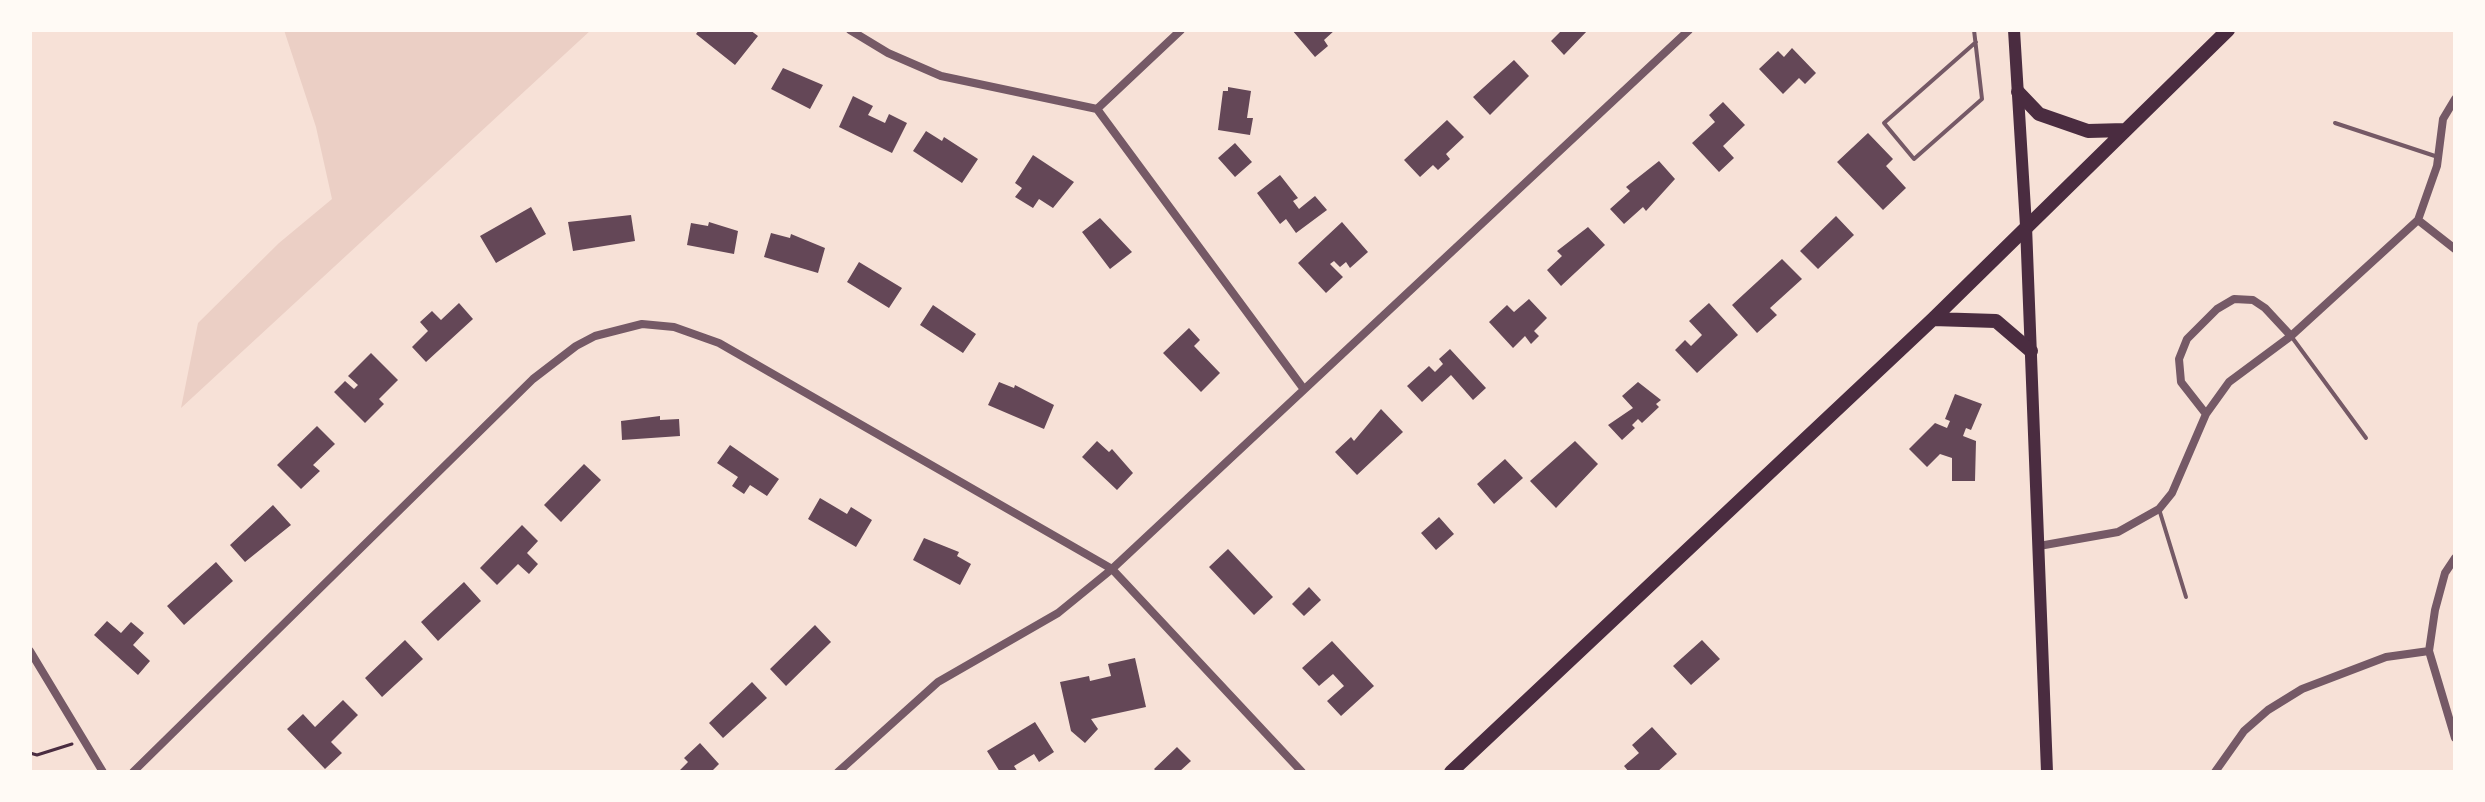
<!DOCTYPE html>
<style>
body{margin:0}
#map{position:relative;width:2485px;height:802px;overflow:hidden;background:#f7e1d7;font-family:"Varela Round",sans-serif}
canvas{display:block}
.frame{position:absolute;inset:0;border:32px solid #fffaf5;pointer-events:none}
</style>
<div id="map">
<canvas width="2485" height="802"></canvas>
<div class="frame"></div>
</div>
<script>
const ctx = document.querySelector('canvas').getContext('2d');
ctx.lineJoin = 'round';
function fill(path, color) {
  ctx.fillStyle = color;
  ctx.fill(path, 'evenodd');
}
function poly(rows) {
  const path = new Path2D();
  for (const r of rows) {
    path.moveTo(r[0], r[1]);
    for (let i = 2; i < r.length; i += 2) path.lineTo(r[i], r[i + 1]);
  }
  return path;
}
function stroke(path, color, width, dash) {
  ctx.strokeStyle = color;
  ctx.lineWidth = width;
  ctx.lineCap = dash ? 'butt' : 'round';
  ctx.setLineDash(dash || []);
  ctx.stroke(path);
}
const green = poly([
 [284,30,591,30,181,408,198,323,279,243,332,199,316,127]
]);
const building = poly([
 [699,30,750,30,758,36,735,65,696,34],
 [1292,30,1335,30,1324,40,1328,46,1315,57],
 [1562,30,1588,30,1564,55,1551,41],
 [1792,48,1816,73,1805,84,1799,78,1783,94,1759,69,1778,51,1784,57],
 [1514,60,1529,76,1490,115,1473,97],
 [783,68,823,85,810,109,771,89],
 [1228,87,1251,91,1247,118,1253,118,1250,135,1218,130,1223,91,1228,91],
 [853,96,873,106,868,115,885,123,889,114,907,123,892,153,839,127],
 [1723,102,1745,125,1723,146,1734,158,1719,172,1692,143,1715,122,1709,115],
 [1447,120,1464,137,1446,154,1450,159,1438,170,1433,165,1420,177,1404,160],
 [926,131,942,141,944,137,978,159,962,183,913,151],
 [1868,133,1893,159,1886,166,1906,188,1883,210,1837,162],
 [1235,143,1252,162,1235,177,1218,158],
 [1033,155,1074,182,1053,208,1039,199,1033,208,1015,197,1022,188,1015,183],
 [1659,161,1675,179,1646,211,1643,207,1624,224,1610,209,1630,191,1626,187],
 [1280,175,1298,198,1293,201,1299,209,1315,196,1327,210,1296,233,1286,219,1280,224,1257,193],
 [531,207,546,234,496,263,480,236],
 [631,215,635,241,573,251,568,222],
 [1836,216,1854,235,1818,269,1800,251],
 [1100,218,1132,252,1110,269,1082,232],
 [709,222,738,231,734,254,687,245,691,223,708,226],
 [1342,222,1368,252,1350,268,1346,262,1340,267,1334,261,1330,264,1343,277,1326,293,1298,263],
 [1588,227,1605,245,1561,286,1547,270,1562,256,1557,251],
 [771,233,790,238,791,234,825,248,818,273,764,257],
 [1782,259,1802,279,1770,308,1777,315,1757,333,1732,305],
 [859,262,902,288,889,308,847,282],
 [1529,299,1547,318,1534,331,1539,336,1531,344,1525,336,1513,348,1489,322,1507,305,1514,312],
 [459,303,473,319,426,362,412,347,428,331,420,322,432,311,441,320],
 [1709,303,1738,335,1697,373,1675,350,1685,340,1691,346,1702,335,1689,321],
 [933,305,976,334,963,353,920,325],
 [1189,328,1200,340,1194,346,1220,373,1201,392,1163,353],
 [1450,349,1486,388,1473,400,1451,375,1422,402,1407,386,1429,366,1435,372,1443,364,1439,359],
 [371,353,398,380,379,399,384,404,365,423,334,392,345,381,354,389,358,385,348,376],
 [999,382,1014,388,1015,385,1054,405,1044,429,988,405],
 [1638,382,1661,400,1656,404,1659,407,1642,423,1638,419,1632,425,1635,428,1622,440,1608,425,1633,408,1622,396],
 [1955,394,1982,404,1971,430,1966,428,1963,436,1976,441,1975,481,1952,481,1952,458,1940,454,1927,467,1909,449,1935,423,1947,428,1950,421,1945,419],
 [1381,409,1403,432,1357,475,1335,452,1351,437,1354,441],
 [660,416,660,420,679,419,680,436,622,440,621,421],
 [317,426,335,444,313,465,320,471,301,489,277,465],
 [1097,441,1109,452,1112,449,1133,473,1117,490,1082,457],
 [1575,441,1598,464,1556,508,1530,481],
 [730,445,779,479,767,496,750,485,744,494,732,486,738,477,717,463],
 [1505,459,1523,478,1494,504,1477,484],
 [584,464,601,480,561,522,544,505],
 [820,498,847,514,851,507,872,520,856,547,808,519],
 [273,505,291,525,245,562,230,545],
 [1439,517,1454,534,1436,550,1421,533],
 [522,525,538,541,527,553,538,564,529,574,518,564,497,585,480,568],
 [924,538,959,552,957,556,971,564,960,585,913,560],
 [1228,549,1273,597,1254,615,1209,567],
 [216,562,233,581,184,625,167,606],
 [464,582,481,601,438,641,421,622],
 [1309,587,1321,600,1304,616,1292,604],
 [107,621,121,633,131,622,144,633,133,645,150,661,138,675,94,635],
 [815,625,831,642,786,686,770,669],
 [405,640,423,659,382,697,365,678],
 [1702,640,1720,659,1691,685,1673,666],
 [1332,641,1374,686,1341,716,1327,701,1344,686,1333,674,1319,686,1302,668],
 [1135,658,1146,707,1091,719,1098,729,1085,743,1071,731,1060,682,1089,676,1090,681,1111,676,1108,664],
 [752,682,767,698,723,738,709,723],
 [343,700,358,715,331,742,342,753,325,769,287,729,303,714,315,727],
 [1035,722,1054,752,1039,762,1034,754,1014,766,1018,772,1000,772,987,751],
 [1652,727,1677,754,1657,772,1629,772,1624,766,1639,753,1632,745],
 [700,743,719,764,711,772,678,772,688,762,684,758],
 [1177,747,1191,761,1179,772,1157,772,1154,769]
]);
const path = poly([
 [30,753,37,755,72,744]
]);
const service = poly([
 [1974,30,1982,99,1914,159,1884,123,1976,42],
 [2335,123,2438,157],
 [2291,336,2366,438],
 [2159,509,2186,597]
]);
const minor = poly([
 [850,30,888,53,941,76,1097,109,1303,388],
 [2455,99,2443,119,2437,166,2418,220,2455,249],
 [1097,109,1181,30],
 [2206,414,2181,382,2179,359,2187,339,2217,309,2234,299,2253,300,2265,308,2291,336],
 [2039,546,2118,532,2159,509,2172,493,2206,414,2229,382,2291,336,2418,220],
 [2455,558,2445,573,2435,610,2429,651,2455,738],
 [30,651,103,772],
 [133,772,533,379,576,346,595,336,642,324,674,327,719,343,1112,569,1302,772],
 [838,772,938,682,1058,613,1112,569,1689,30],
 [2215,772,2244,731,2268,710,2302,689,2386,657,2429,651]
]);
const secondary = poly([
 [2014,30,2026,226,2047,772]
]);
const primary = poly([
 [2018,92,2039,114,2088,131,2125,130],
 [1933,319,1996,321,2031,351],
 [1451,772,1933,319,2228,30]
]);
fill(green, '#ebcfc5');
fill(building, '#644757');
stroke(path, '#4a2c40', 3);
stroke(service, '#755966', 4);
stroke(minor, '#755966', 8);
stroke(secondary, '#4a2c40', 12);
stroke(primary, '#4a2c40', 14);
</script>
